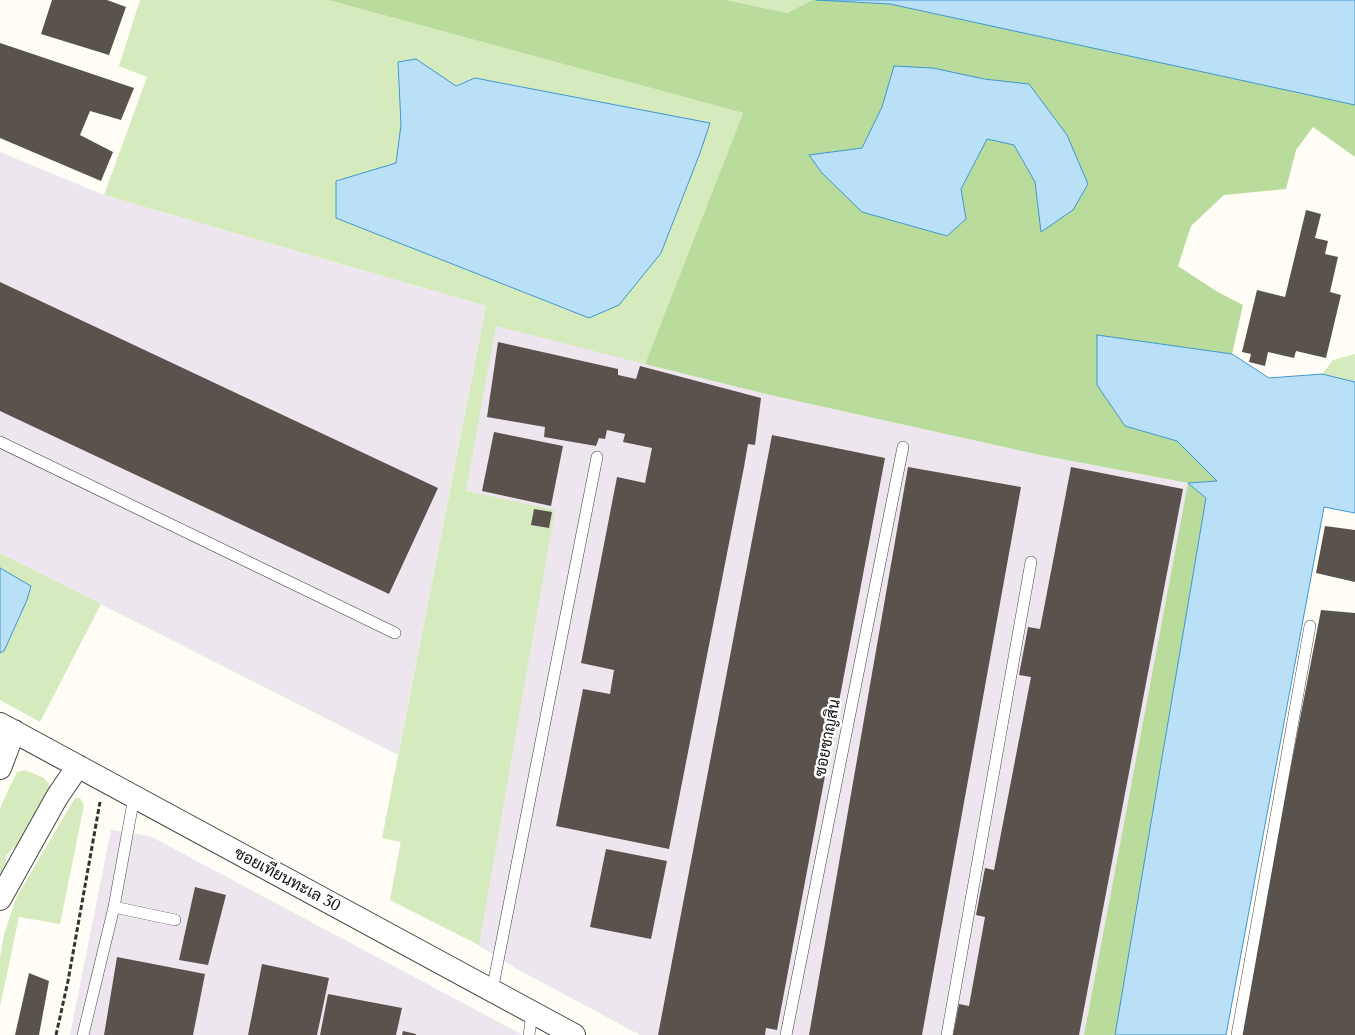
<!DOCTYPE html>
<meta charset="utf-8">
<style>
body{margin:0}
canvas{display:block;background:#fffdf5}
</style>
<canvas width="1355" height="1035"></canvas>
<script>
const ctx = document.querySelector('canvas').getContext('2d');
ctx.lineJoin = 'round';
function fill(path, color) {
  ctx.fillStyle = color;
  ctx.fill(path, 'evenodd');
}
function poly(rows) {
  const path = new Path2D();
  for (const r of rows) {
    path.moveTo(r[0], r[1]);
    for (let i = 2; i < r.length; i += 2) path.lineTo(r[i], r[i + 1]);
  }
  return path;
}
function stroke(path, color, width, dash) {
  ctx.strokeStyle = color;
  ctx.lineWidth = width;
  ctx.lineCap = dash ? 'butt' : 'round';
  ctx.setLineDash(dash || []);
  ctx.stroke(path);
}
function label(font, color, halo, rows, align = 'center') {
  ctx.font = font + ' "PT Serif",Sarabun,serif';
  ctx.lineWidth = 5;
  ctx.setLineDash([]);
  ctx.textBaseline = 'middle';
  ctx.strokeStyle = halo;
  ctx.fillStyle = color;
  for (const [text, x, y, turn = 0] of rows) {
    ctx.save();
    ctx.translate(x, y);
    ctx.rotate((+turn || 0) * Math.PI / 180);
    ctx.textAlign = isNaN(turn) ? turn : align;
    if (halo) ctx.strokeText(text, 0, 0);
    ctx.fillText(text, 0, 0);
    ctx.restore();
  }
}
const industrial = poly([
 [0,152,104,195,486,306,398,755,0,553],
 [496,325,770,395,1040,455,1188,483,1084,1035,640,1035,517,969,470,940,390,900],
 [111,830,150,836,523,1035,70,1035]
]);
const green = poly([
 [140,0,328,0,743,113,645,364,496,326,466,491,555,510,479,945,390,900,401,842,382,838,486,306,104,195,147,77,119,66],
 [398,63,456,86,475,78,709,123,700,153,661,253,589,318,337,218,396,163,401,125],
 [727,0,812,0,787,13],
 [1355,354,1355,382,1322,374,1333,360],
 [0,553,101,604,40,722,0,700],
 [25,770,44,778,50,785,49,791,21,842,11,850,6,856,6,862,11,867,0,878,0,808,17,772],
 [75,798,80,798,84,805,60,924,19,917,0,1007,0,957,4,935,16,898]
]);
const forest = poly([
 [328,0,727,0,787,13,812,0,890,4,1355,105,1355,157,1313,127,1296,150,1286,189,1224,195,1191,226,1178,266,1216,291,1243,305,1232,354,1097,335,1125,426,1177,441,1217,481,1188,483,1206,498,1115,1035,1084,1035,1188,483,1040,455,770,395,645,364,743,113],
 [894,66,1029,85,1041,232,1035,182,1014,144,987,139,961,189,966,219,947,236,862,212,809,155,862,148,882,107]
]);
const water = poly([
 [816,0,1355,0,1355,105,890,4,816,0],
 [416,59,456,86,475,78,710,123,700,153,661,253,619,305,589,318,336,218,336,181,396,163,401,125,398,62,416,59],
 [894,66,933,68,984,79,1029,84,1067,135,1088,184,1073,210,1041,232,1035,182,1014,145,987,139,961,189,966,219,947,236,862,212,822,173,809,155,862,148,882,107,894,66],
 [1097,335,1232,354,1269,378,1322,374,1355,382,1355,513,1324,507,1226,1035,1115,1035,1206,498,1188,483,1217,481,1177,441,1125,426,1097,385,1097,335],
 [0,568,31,586,27,600,4,651,0,653,0,568]
]);
const building = poly([
 [52,0,107,0,126,7,109,55,41,34],
 [0,43,134,88,121,120,90,111,80,135,113,152,101,181,0,138],
 [1306,210,1321,214,1315,238,1328,241,1325,254,1338,257,1330,292,1341,295,1326,358,1296,351,1294,358,1268,352,1265,366,1249,362,1251,354,1242,352,1257,290,1285,297],
 [0,282,438,488,389,594,0,411],
 [498,342,618,369,618,375,636,379,640,366,761,398,755,445,748,444,744,467,669,849,556,826,583,689,610,694,614,670,581,663,617,477,645,483,652,448,623,442,625,434,607,430,605,439,599,438,596,446,544,437,545,427,487,417],
 [494,432,563,446,551,506,482,491],
 [772,435,885,458,777,1030,766,1028,765,1035,658,1035],
 [908,467,1021,487,922,1035,809,1035],
 [1071,467,1183,489,1079,1035,953,1035,959,1004,969,1006,985,917,976,915,985,868,994,870,1031,677,1019,675,1028,627,1040,629],
 [534,509,552,512,549,528,531,525],
 [1325,526,1355,530,1355,582,1316,573],
 [1321,610,1355,613,1355,1035,1239,1035],
 [606,849,667,861,651,939,590,927],
 [195,887,226,895,208,965,179,960],
 [117,957,205,974,193,1035,104,1035],
 [262,964,329,978,317,1035,248,1035],
 [29,973,49,981,39,1035,15,1035],
 [328,994,402,1008,396,1035,320,1035],
 [403,1031,416,1034,416,1035,402,1035]
]);
const path = poly([
 [56,1035,68,981,100,802]
]);
const lane = poly([
 [0,442,395,633],
 [114,907,175,920],
 [492,991,597,457],
 [83,1035,114,907,134,797],
 [529,1035,532,1013],
 [786,1035,903,447],
 [947,1035,1031,562],
 [1237,1035,1310,626]
]);
const street = poly([
 [0,724,574,1035],
 [0,768,14,731],
 [0,899,57,797,78,766]
]);
const streetNames = [
 ["ซอยชาญสิน",828,738,-79],
 ["ซอยเทียนทะเล 30",287,880,28]
];
fill(industrial, '#eee6ef');
fill(green, '#d5ebbd');
fill(forest, '#b9dc9c');
fill(water, '#b9e0f7');
stroke(water, '#3f96cf', 1);
fill(building, '#5a524d');
stroke(lane, '#444', 12);
stroke(street, '#444', 24);
stroke(path, '#333', 3, [5, 2.5]);
stroke(lane, '#fff', 11);
stroke(street, '#fff', 22);
label('16px', '#111', '#fff', streetNames);
</script>
